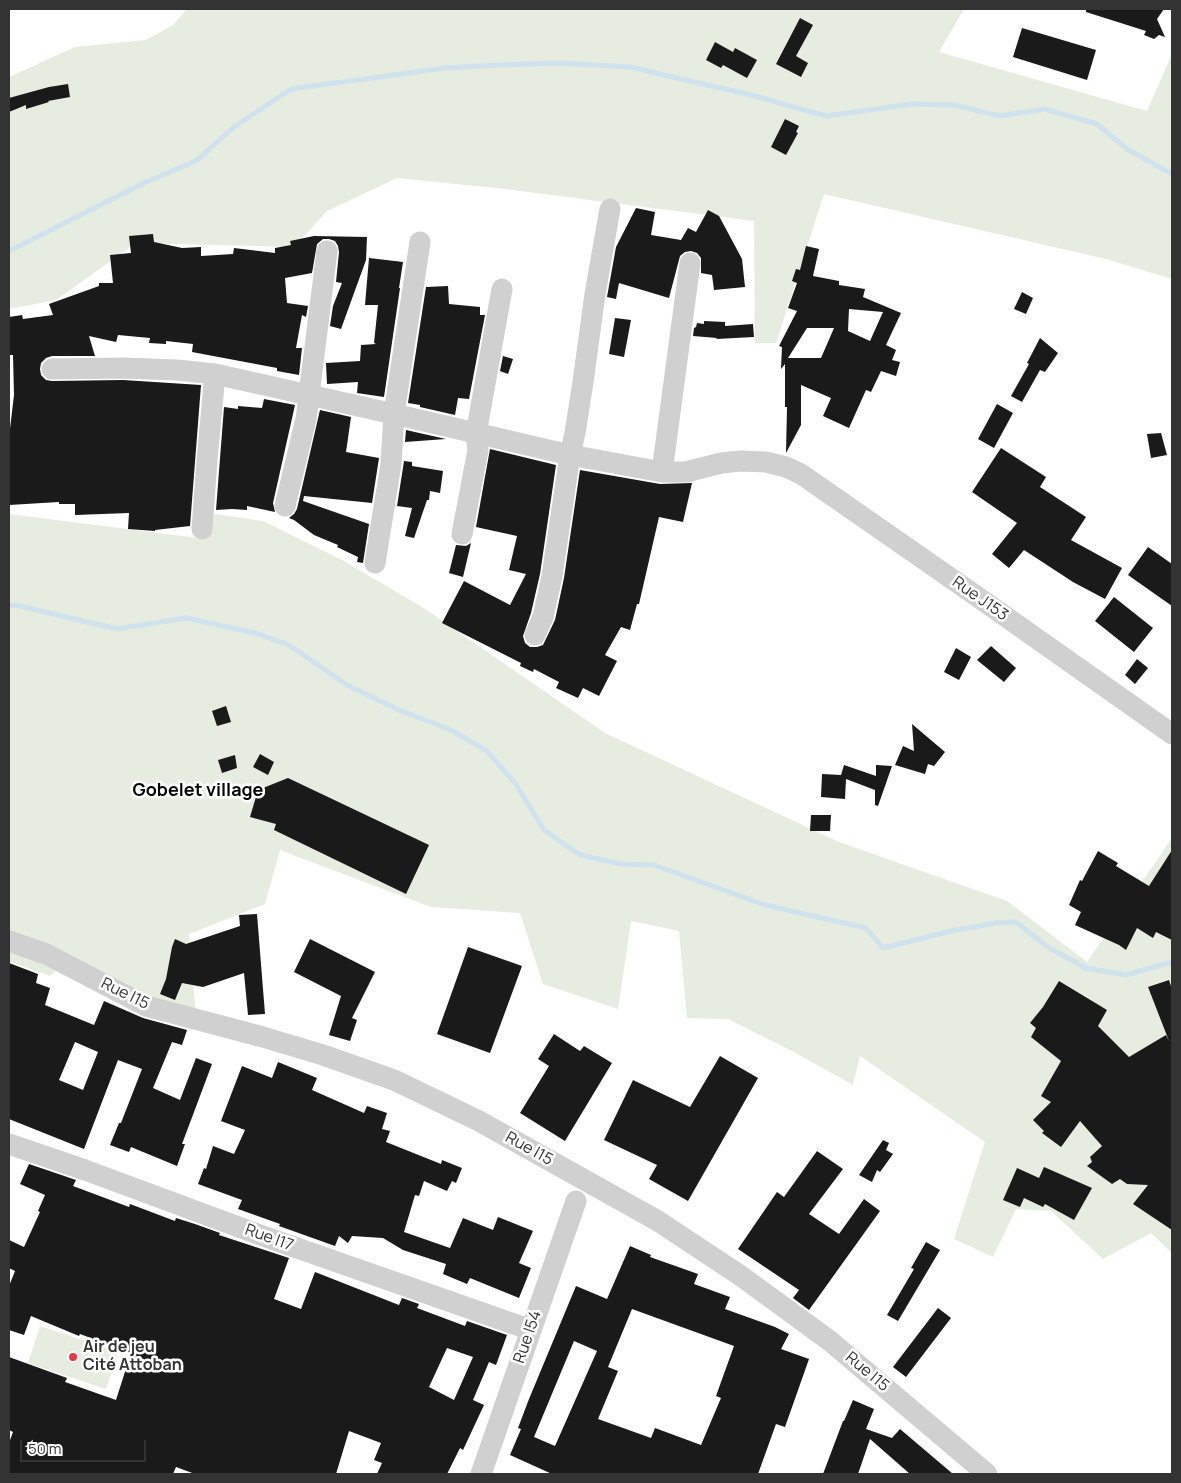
<!DOCTYPE html>
<meta charset="utf-8">
<style>
body{margin:0}
#map{position:relative;width:1181px;height:1483px;overflow:hidden;background:#fff;font-family:Manrope,sans-serif}
canvas{display:block}
.frame{position:absolute;inset:0;border:10px solid #333;pointer-events:none}
.scale{position:absolute;left:20px;top:1440px;width:126px;height:22px;box-sizing:border-box;border:2px solid #333;border-top:0;padding-left:6px;font-size:15px;line-height:18px;white-space:nowrap;color:#333;-webkit-text-stroke:4px #fff;paint-order:stroke}
</style>
<div id="map">
<canvas width="1181" height="1483"></canvas>
<div class="frame"></div>
<div class="scale">50 m</div>
</div>
<script>
const ctx = document.querySelector('canvas').getContext('2d');
ctx.lineJoin = 'round';
function fill(path, color) {
  ctx.fillStyle = color;
  ctx.fill(path, 'evenodd');
}
function poly(rows) {
  const path = new Path2D();
  for (const r of rows) {
    path.moveTo(r[0], r[1]);
    for (let i = 2; i < r.length; i += 2) path.lineTo(r[i], r[i + 1]);
  }
  return path;
}
function stroke(path, color, width, dash) {
  ctx.strokeStyle = color;
  ctx.lineWidth = width;
  ctx.lineCap = dash ? 'butt' : 'round';
  ctx.setLineDash(dash || []);
  ctx.stroke(path);
}
function label(font, color, halo, rows, align = 'center') {
  ctx.font = font + ' Manrope,sans-serif';
  ctx.lineWidth = 5;
  ctx.setLineDash([]);
  ctx.textBaseline = 'middle';
  ctx.strokeStyle = halo;
  ctx.fillStyle = color;
  for (const [text, x, y, turn = 0] of rows) {
    ctx.save();
    ctx.translate(x, y);
    ctx.rotate((+turn || 0) * Math.PI / 180);
    ctx.textAlign = isNaN(turn) ? turn : align;
    if (halo) ctx.strokeText(text, 0, 0);
    ctx.fillText(text, 0, 0);
    ctx.restore();
  }
}
const green = poly([
 [187,9,964,9,939,52,1147,111,1172,54,1172,279,1106,259,824,194,776,343,755,343,754,221,505,189,397,178,327,211,294,247,136,243,56,300,9,309,9,77,75,47,146,40,173,25],
 [9,514,206,539,215,514,263,521,342,560,422,607,605,733,839,842,1007,901,1087,962,1172,838,1172,1253,1151,1233,1103,1259,1051,1211,1016,1209,993,1257,954,1239,985,1142,860,1056,853,1085,794,1052,728,1019,687,1018,679,931,631,921,618,1009,543,984,520,913,431,907,280,850,265,904,189,934,196,1017,67,959,50,976,9,961],
 [40,1326,118,1352,106,1389,28,1363]
]);
const stream = poly([
 [9,251,144,183,196,161,234,127,291,89,445,68,499,65,558,63,630,67,755,96,826,116,911,104,954,105,1000,116,1045,109,1097,124,1127,149,1172,174],
 [9,605,20,606,117,629,186,618,255,633,289,645,347,685,399,710,451,730,487,751,515,783,544,830,580,855,621,864,654,865,765,905,866,928,883,948,951,931,996,923,1016,922,1049,948,1086,968,1126,975,1172,962]
]);
const building = poly([
 [1086,9,1164,9,1157,19,1165,37,1159,35,1154,39,1144,35,1146,31,1086,12],
 [800,18,813,25,796,56,808,63,801,77,776,64],
 [1022,28,1096,50,1087,80,1013,57],
 [715,42,733,52,735,48,757,60,747,78,723,65,721,68,706,60],
 [68,84,70,97,48,101,49,102,26,109,26,105,9,112,9,98,49,87],
 [785,119,799,126,796,132,798,133,786,155,771,147],
 [636,208,655,212,651,235,681,240,688,228,696,232,708,210,719,216,742,259,745,287,714,290,712,275,701,273,701,258,697,253,691,251,685,252,680,256,669,298,619,283,616,299,607,297,616,247],
 [153,234,154,242,182,248,201,247,201,256,233,254,234,248,275,253,275,248,291,245,290,241,314,236,367,237,366,260,341,329,330,326,333,306,342,283,336,282,339,252,338,246,335,241,329,239,323,239,317,244,312,273,285,278,287,303,308,306,306,317,302,315,296,348,302,348,299,375,277,371,277,368,192,352,193,344,166,341,166,344,149,343,150,338,118,335,116,342,89,336,95,356,52,356,46,358,41,363,40,369,41,375,46,380,52,381,123,380,201,385,190,526,155,530,155,531,128,529,129,513,75,515,75,504,59,504,59,502,9,505,9,437,14,395,13,355,9,355,9,317,22,315,23,319,53,315,49,304,99,286,99,283,113,283,110,255,131,253,129,236],
 [806,246,819,249,813,276,839,281,839,285,865,289,863,297,901,313,886,345,896,350,892,360,900,362,896,376,881,371,871,392,866,390,849,428,823,416,831,398,801,385,801,425,786,453,787,407,785,407,785,364,781,369,782,347,779,346,797,311,788,308,797,283,792,281,796,269,800,270],
 [849,309,883,312,870,341,848,331],
 [807,328,834,328,821,358,788,358],
 [369,258,403,262,399,288,400,288,384,397,357,393,358,382,327,384,326,363,360,361,361,345,376,344,374,343,378,305,365,305],
 [448,286,449,304,480,307,480,315,485,315,469,399,458,398,455,415,420,407,420,405,408,403,426,287],
 [1022,292,1033,298,1026,314,1014,309],
 [615,318,631,320,624,357,609,354],
 [704,321,725,322,725,326,753,324,754,337,716,339,717,338,693,336,694,328,696,327,697,323,704,324],
 [1040,338,1058,353,1045,372,1040,370,1022,402,1011,396,1029,364,1027,363],
 [503,356,513,359,508,374,500,371],
 [264,399,295,405,273,503,275,512,247,506,247,510,232,509,216,510,224,407,238,409,238,406,262,408],
 [997,404,1013,413,994,448,978,439],
 [320,410,351,417,346,452,379,458,372,503,304,496,303,501,369,524,363,563,357,562,358,557,337,547,338,545,314,535,294,520,289,518,294,514,297,509],
 [406,430,446,439,405,442],
 [1161,433,1167,455,1151,458,1147,434],
 [1001,448,1046,477,1040,487,1086,517,1071,540,1122,568,1105,599,1073,582,1024,550,1009,568,992,554,1017,523,972,492],
 [490,449,556,465,540,574,531,613,523,636,525,643,530,647,537,647,543,645,555,620,564,578,580,470,660,484,692,483,683,522,659,517,639,604,637,604,630,630,621,627,605,655,617,661,599,696,583,688,578,698,556,688,559,682,534,669,533,672,520,666,521,663,442,623,464,581,510,605,526,574,509,570,517,536,476,527],
 [404,461,412,462,412,466,443,471,440,493,430,491,429,500,427,500,414,538,405,536,412,508,397,506],
 [471,543,463,577,449,573,456,545,466,546],
 [1148,547,1172,564,1172,606,1128,575],
 [1114,597,1153,628,1134,652,1095,621],
 [991,646,1016,668,1004,682,977,660],
 [956,648,971,657,959,680,944,672],
 [1137,659,1148,668,1135,684,1125,675],
 [226,706,231,722,217,726,212,711],
 [912,724,945,752,934,766,928,764,925,774,895,765,903,746,914,751],
 [260,754,274,762,268,775,253,767],
 [235,755,237,768,222,773,218,760],
 [844,765,876,776,876,765,892,766,878,806,875,805,875,790,846,779,845,799,821,797,822,774,841,775],
 [288,778,429,845,406,894,274,830,276,824,250,817,258,790],
 [811,815,831,815,830,831,810,831],
 [1172,850,1172,940,1156,932,1153,938,1137,928,1126,950,1119,945,1075,925,1081,912,1069,905,1080,880,1082,881,1098,851,1118,863,1116,866,1149,886],
 [257,914,265,1014,248,1015,244,973,203,987,182,983,175,1000,160,994,166,979,172,947,175,939,186,944,240,926,239,915],
 [310,939,375,972,352,1018,357,1020,350,1041,329,1035,341,996,294,972],
 [468,947,522,966,490,1053,437,1034],
 [9,963,38,974,36,983,50,988,45,1005,94,1025,104,1001,143,1018,187,1030,182,1045,172,1042,153,1088,180,1100,196,1058,212,1064,182,1144,185,1144,177,1166,131,1147,129,1152,110,1145,119,1123,121,1123,142,1069,118,1060,84,1149,9,1119],
 [75,1042,98,1052,83,1090,59,1080],
 [1169,980,1172,989,1172,1230,1133,1204,1148,1185,1127,1184,1120,1179,1112,1184,1087,1166,1092,1162,1090,1157,1102,1146,1080,1121,1061,1147,1042,1133,1044,1131,1033,1120,1051,1102,1041,1096,1061,1061,1031,1037,1036,1028,1030,1023,1043,1007,1059,981,1107,1010,1098,1026,1129,1057,1166,1035,1169,1041,1148,987],
 [554,1034,580,1051,584,1046,612,1063,565,1141,520,1113,549,1066,538,1059],
 [720,1056,758,1078,688,1201,649,1179,657,1165,604,1140,633,1080,690,1107],
 [278,1062,317,1078,312,1090,364,1113,367,1106,387,1113,382,1129,390,1131,386,1142,441,1164,442,1160,462,1168,456,1183,452,1181,447,1191,424,1181,419,1196,415,1195,404,1232,450,1248,463,1218,493,1230,498,1217,533,1231,519,1263,531,1268,519,1298,470,1278,467,1284,443,1274,446,1264,403,1250,383,1238,352,1236,348,1243,339,1236,335,1246,279,1226,280,1224,238,1209,242,1200,198,1184,204,1168,206,1169,213,1146,234,1154,245,1130,221,1121,242,1066,272,1078],
 [883,1140,889,1143,886,1150,893,1154,880,1172,877,1170,872,1182,859,1175],
 [817,1151,843,1169,809,1214,839,1234,864,1199,880,1211,809,1310,793,1298,799,1290,738,1249,777,1192,784,1197],
 [29,1164,76,1180,73,1186,129,1207,130,1204,175,1221,176,1218,195,1224,220,1233,219,1235,289,1258,274,1299,301,1309,315,1272,399,1305,402,1298,419,1304,417,1308,465,1326,467,1321,507,1335,496,1365,489,1362,473,1400,484,1405,463,1450,460,1448,447,1474,377,1474,382,1463,374,1460,381,1443,349,1431,336,1474,195,1474,176,1467,173,1474,9,1474,9,1443,13,1432,9,1430,9,1357,67,1378,65,1382,116,1400,131,1353,80,1334,79,1336,31,1316,24,1335,9,1330,9,1286,15,1271,9,1268,9,1240,24,1247,40,1212,38,1211,45,1195,20,1184],
 [447,1348,473,1357,454,1400,429,1387],
 [1044,1167,1092,1188,1074,1220,1045,1204,1043,1207,1024,1198,1020,1207,1003,1200,1017,1168,1039,1178],
 [926,1242,940,1250,898,1321,887,1315,914,1269,911,1268],
 [630,1246,651,1255,650,1257,698,1274,694,1284,730,1297,725,1309,775,1327,789,1334,781,1349,809,1359,785,1427,776,1424,758,1474,552,1474,510,1455,521,1429,518,1428,529,1399,576,1286,607,1299],
 [632,1309,734,1346,716,1396,721,1398,701,1445,655,1428,651,1438,598,1419,618,1371,608,1367],
 [574,1341,597,1351,555,1446,534,1437],
 [938,1308,951,1318,906,1377,893,1367],
 [853,1400,874,1409,866,1429,892,1438,900,1429,953,1474,910,1474,870,1439,858,1474,823,1474,843,1421,844,1421]
]);
const minor = poly([
 [52,369,123,368,177,370,215,374,394,414,570,455,662,472,686,472,721,463,741,461,766,462,786,467,801,474,975,595,1172,734],
 [662,472,690,263],
 [285,506,306,419,327,251],
 [202,529,207,460,215,374],
 [462,534,478,450,476,434,502,289],
 [375,563,391,464,394,414,420,242],
 [535,635,543,617,552,576,570,455,575,433,583,382,595,294,610,209],
 [9,941,46,954,146,1006,263,1037,323,1055,394,1080,479,1121,658,1221,741,1276,830,1341,987,1474],
 [9,1144,85,1170,263,1236,531,1330],
 [481,1474,576,1201]
]);
const markers = [
 [73,1357,5,"#e63946"]
];
const streetNames = [
 ["Rue J153",980,599,35],
 ["Rue I15",125,994,26],
 ["Rue I15",529,1149,29],
 ["Rue I17",269,1238,20],
 ["Rue I54",528,1337,-71],
 ["Rue I15",867,1372,40]
];
const poiNames = [
 ["Air de jeu",83,1348],
 ["Cité Attoban",83,1366]
];
const neighbourhoodNames = [
 ["Gobelet village",198,791]
];
fill(green, '#e6ecdf');
stroke(stream, '#cfe2ee', 5);
fill(building, '#1a1a1a');
stroke(minor, '#d0d0d0', 21);
for (const [x, y, r, color] of markers) {
  const dot = new Path2D();
  dot.arc(x, y, r, 0, 2 * Math.PI);
  ctx.fillStyle = color;
  ctx.fill(dot);
  stroke(dot, '#fff', 2);
}
label('16px', '#333', '#fff', streetNames);
label('bold 16px', '#333', '#fff', poiNames, 'left');
label('bold 18px', '#000', '#fff', neighbourhoodNames);
</script>
